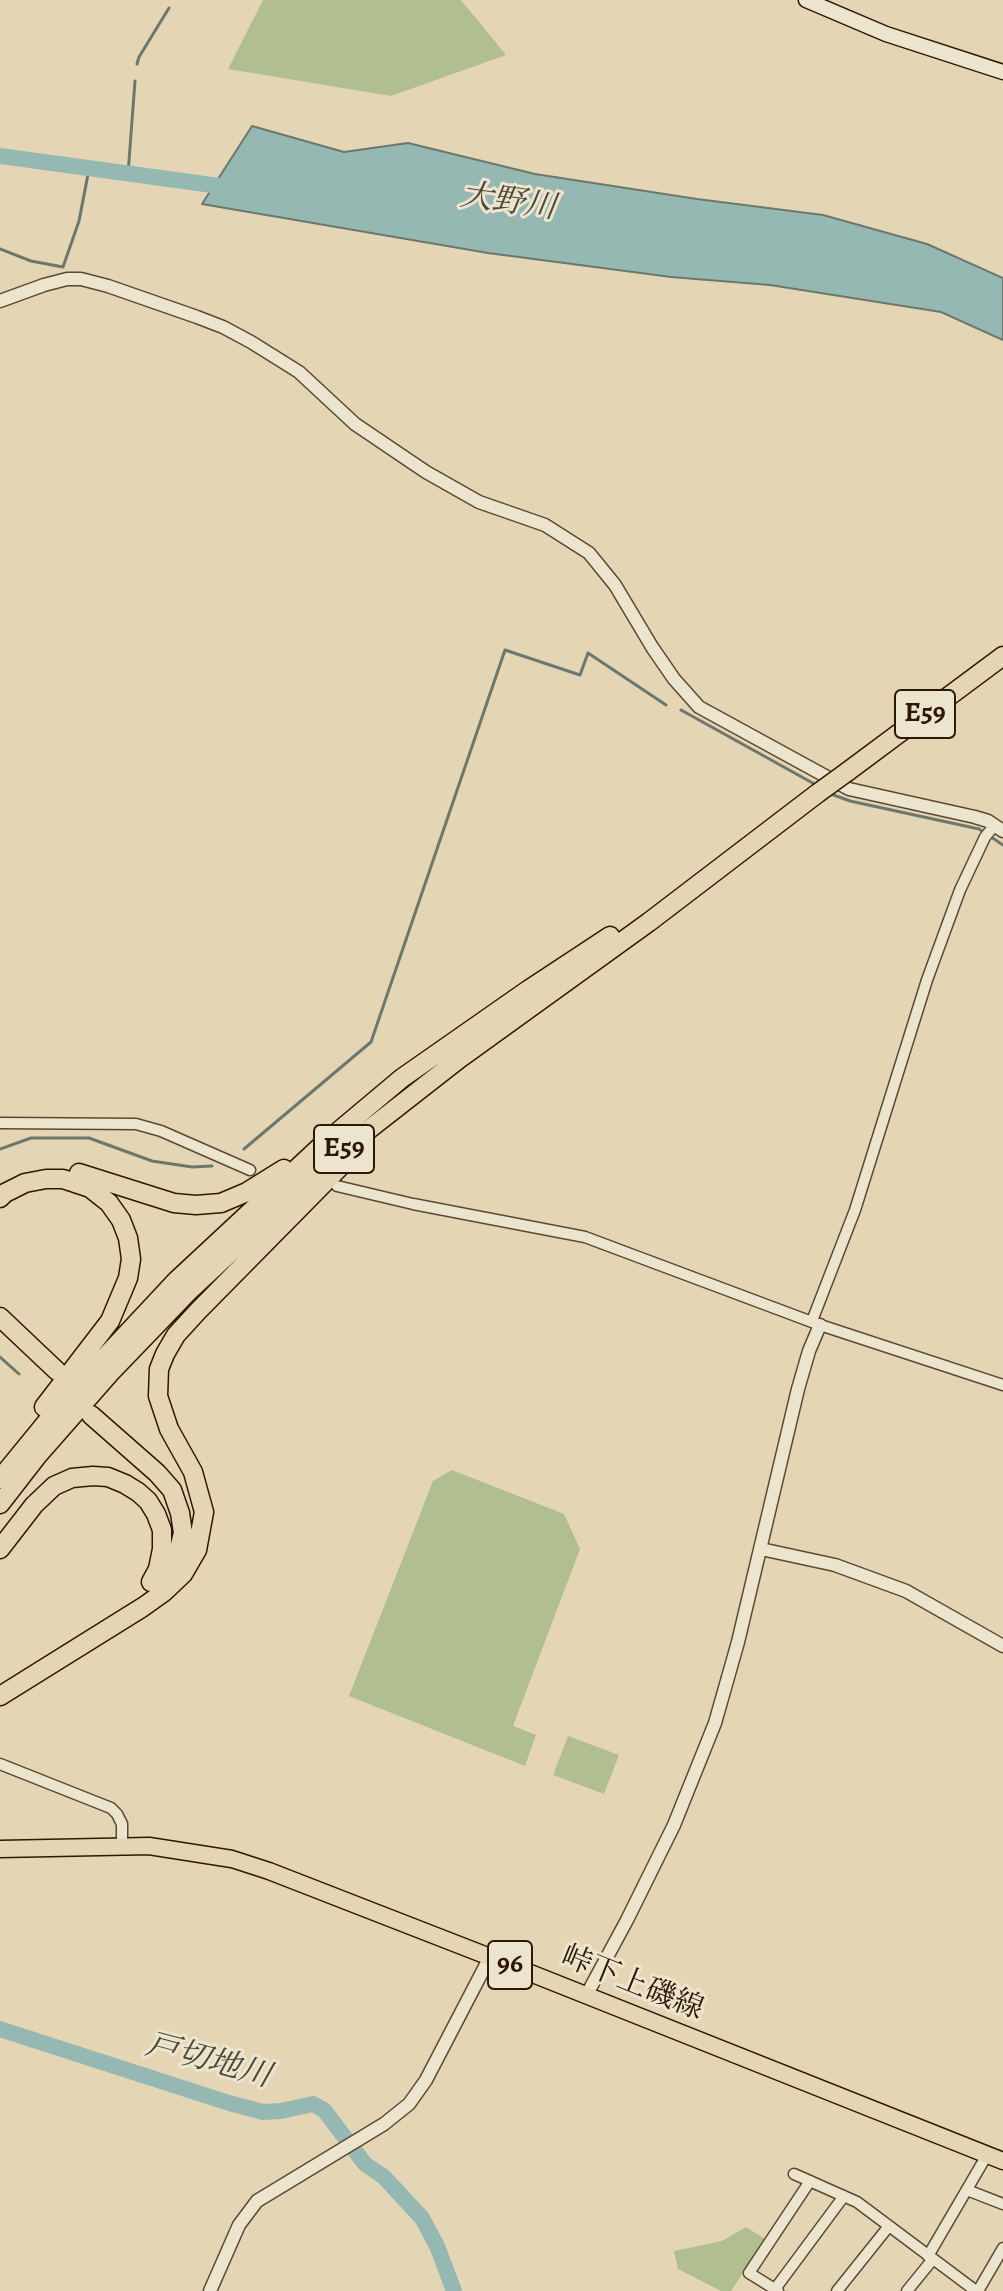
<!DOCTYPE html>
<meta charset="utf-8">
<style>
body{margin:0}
canvas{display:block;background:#e4d6b4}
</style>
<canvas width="1003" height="2291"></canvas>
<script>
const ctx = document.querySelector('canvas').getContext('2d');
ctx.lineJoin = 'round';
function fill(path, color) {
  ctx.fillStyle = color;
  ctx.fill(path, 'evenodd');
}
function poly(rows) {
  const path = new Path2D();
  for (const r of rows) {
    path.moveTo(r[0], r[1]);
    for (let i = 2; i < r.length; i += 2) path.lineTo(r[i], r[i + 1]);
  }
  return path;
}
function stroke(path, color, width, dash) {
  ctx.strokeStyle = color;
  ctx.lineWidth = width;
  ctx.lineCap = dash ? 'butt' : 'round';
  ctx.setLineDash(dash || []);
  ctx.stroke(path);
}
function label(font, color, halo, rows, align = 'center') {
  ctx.font = font + ' Alegreya,"Noto Serif JP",serif';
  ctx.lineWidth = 6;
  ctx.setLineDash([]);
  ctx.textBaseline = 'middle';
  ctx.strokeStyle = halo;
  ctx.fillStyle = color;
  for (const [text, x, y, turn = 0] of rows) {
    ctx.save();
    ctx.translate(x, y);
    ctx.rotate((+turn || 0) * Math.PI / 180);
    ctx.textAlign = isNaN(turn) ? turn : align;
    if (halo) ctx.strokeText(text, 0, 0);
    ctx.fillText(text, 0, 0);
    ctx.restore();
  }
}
const green = poly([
 [263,0,461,0,506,55,391,96,228,69],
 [452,1470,564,1514,580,1549,513,1726,536,1735,525,1766,349,1696,433,1481],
 [568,1736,619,1755,604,1794,553,1775],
 [746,2227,765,2239,731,2291,721,2291,678,2269,674,2251,722,2241]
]);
const water = poly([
 [252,126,344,152,408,143,535,174,697,199,823,215,927,244,1003,278,1003,340,941,312,770,285,671,277,488,253,202,204,252,126]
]);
const stream = poly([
 [137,64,139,57,169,8],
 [128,174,135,81],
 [0,249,31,261,63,267,79,221,89,169],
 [681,710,818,786],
 [831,794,850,801,979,829,1003,845],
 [0,1149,31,1138,89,1138,152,1161,192,1167,212,1166],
 [244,1149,371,1042,505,650,580,675,588,653,666,705],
 [0,1357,19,1374]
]);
const river = poly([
 [0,156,234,188],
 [0,2029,229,2103,263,2112,281,2111,313,2104,324,2110,365,2164,384,2177,422,2218,437,2246,454,2291]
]);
const minor = poly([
 [0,1123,136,1124,161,1131,250,1170],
 [337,1186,413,1204,585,1237,820,1325,1003,1385],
 [812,1321,855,1210,927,980,960,890,985,837,994,826],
 [0,1764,111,1808,117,1814,122,1824,122,1845],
 [794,2174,857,2202,976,2291],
 [967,2190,1003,2204],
 [928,2256,987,2155],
 [775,2289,844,2196],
 [778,2291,749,2273,810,2181],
 [837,2291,889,2226],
 [907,2291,933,2259],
 [978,2291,1003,2248]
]);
const tertiary = poly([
 [0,301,44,285,67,279,81,279,108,286,197,317,223,327,251,342,299,372,355,424,426,472,479,502,545,525,589,553,615,585,652,647,674,679,699,707,849,789,975,817,988,821,1003,831],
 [761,1549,835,1565,906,1591,1003,1646],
 [586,1996,627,1920,674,1825,715,1723,738,1642,798,1389,809,1351,820,1325],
 [210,2291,239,2225,257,2201,384,2124,409,2104,426,2080,490,1957]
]);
const secondary = poly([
 [806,0,886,34,1003,72]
]);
const primary = poly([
 [0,1849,149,1846,232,1859,269,1871,490,1957,1003,2161]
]);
const motorway = poly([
 [847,772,1003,656],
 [79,1173,174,1203,196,1205,221,1203,247,1192,284,1169],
 [0,1198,5,1193,25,1183,46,1179,63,1179,90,1188,109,1203,121,1220,128,1238,131,1259,128,1278,110,1321,44,1407],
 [0,1317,57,1371],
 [91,1415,157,1473,172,1490,180,1513,183,1533,176,1561,157,1584],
 [0,1479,63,1402,177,1280,321,1146,402,1078,528,990,610,936],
 [0,1504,38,1455,110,1373,188,1292,331,1159,459,1059,649,922,818,793],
 [0,1549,34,1505,54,1486,72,1478,93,1476,108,1477,125,1484,138,1492,148,1501,156,1514,162,1530,162,1549,158,1569,151,1582],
 [0,1696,143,1607,164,1592,183,1574,197,1550,204,1512,193,1472,169,1429,158,1396,159,1369,165,1354,176,1335,198,1311,341,1166]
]);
const motorwayBridge = poly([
 [818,793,847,772]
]);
const shields = [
 [925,714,60],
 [344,1149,60],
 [510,1965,44]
];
const shieldNames = [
 ["E59",925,714],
 ["E59",344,1149],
 ["96",510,1965]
];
const streetNames = [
 ["峠下上磯線",632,1984,22]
];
const waterNames = [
 ["大野川",508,203,8],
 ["戸切地川",208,2062,15]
];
fill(green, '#b0be90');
fill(water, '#96b8b3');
stroke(water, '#6c786d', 2);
stroke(stream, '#6c786d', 3);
stroke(river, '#96b8b3', 16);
stroke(minor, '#5b4831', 13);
stroke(tertiary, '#5b4831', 15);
stroke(secondary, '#2d1805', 17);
stroke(primary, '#2d1805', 19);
stroke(motorway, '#2d1805', 21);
stroke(minor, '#ede4ce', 10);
stroke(tertiary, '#ede4ce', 12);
stroke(secondary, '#ede4ce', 14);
stroke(primary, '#e4d6b4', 16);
stroke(motorway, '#e4d6b4', 18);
stroke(motorwayBridge, '#2d1805', 21, []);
stroke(motorwayBridge, '#e4d6b4', 18);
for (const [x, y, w] of shields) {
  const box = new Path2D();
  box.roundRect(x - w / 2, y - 24, w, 48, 6);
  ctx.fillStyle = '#ede4ce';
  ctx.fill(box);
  stroke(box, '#2d1805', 2);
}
label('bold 28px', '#2d1805', null, shieldNames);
label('30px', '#2d1805', '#ede4ce', streetNames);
label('italic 32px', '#4c4839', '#ede4ce', waterNames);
</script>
